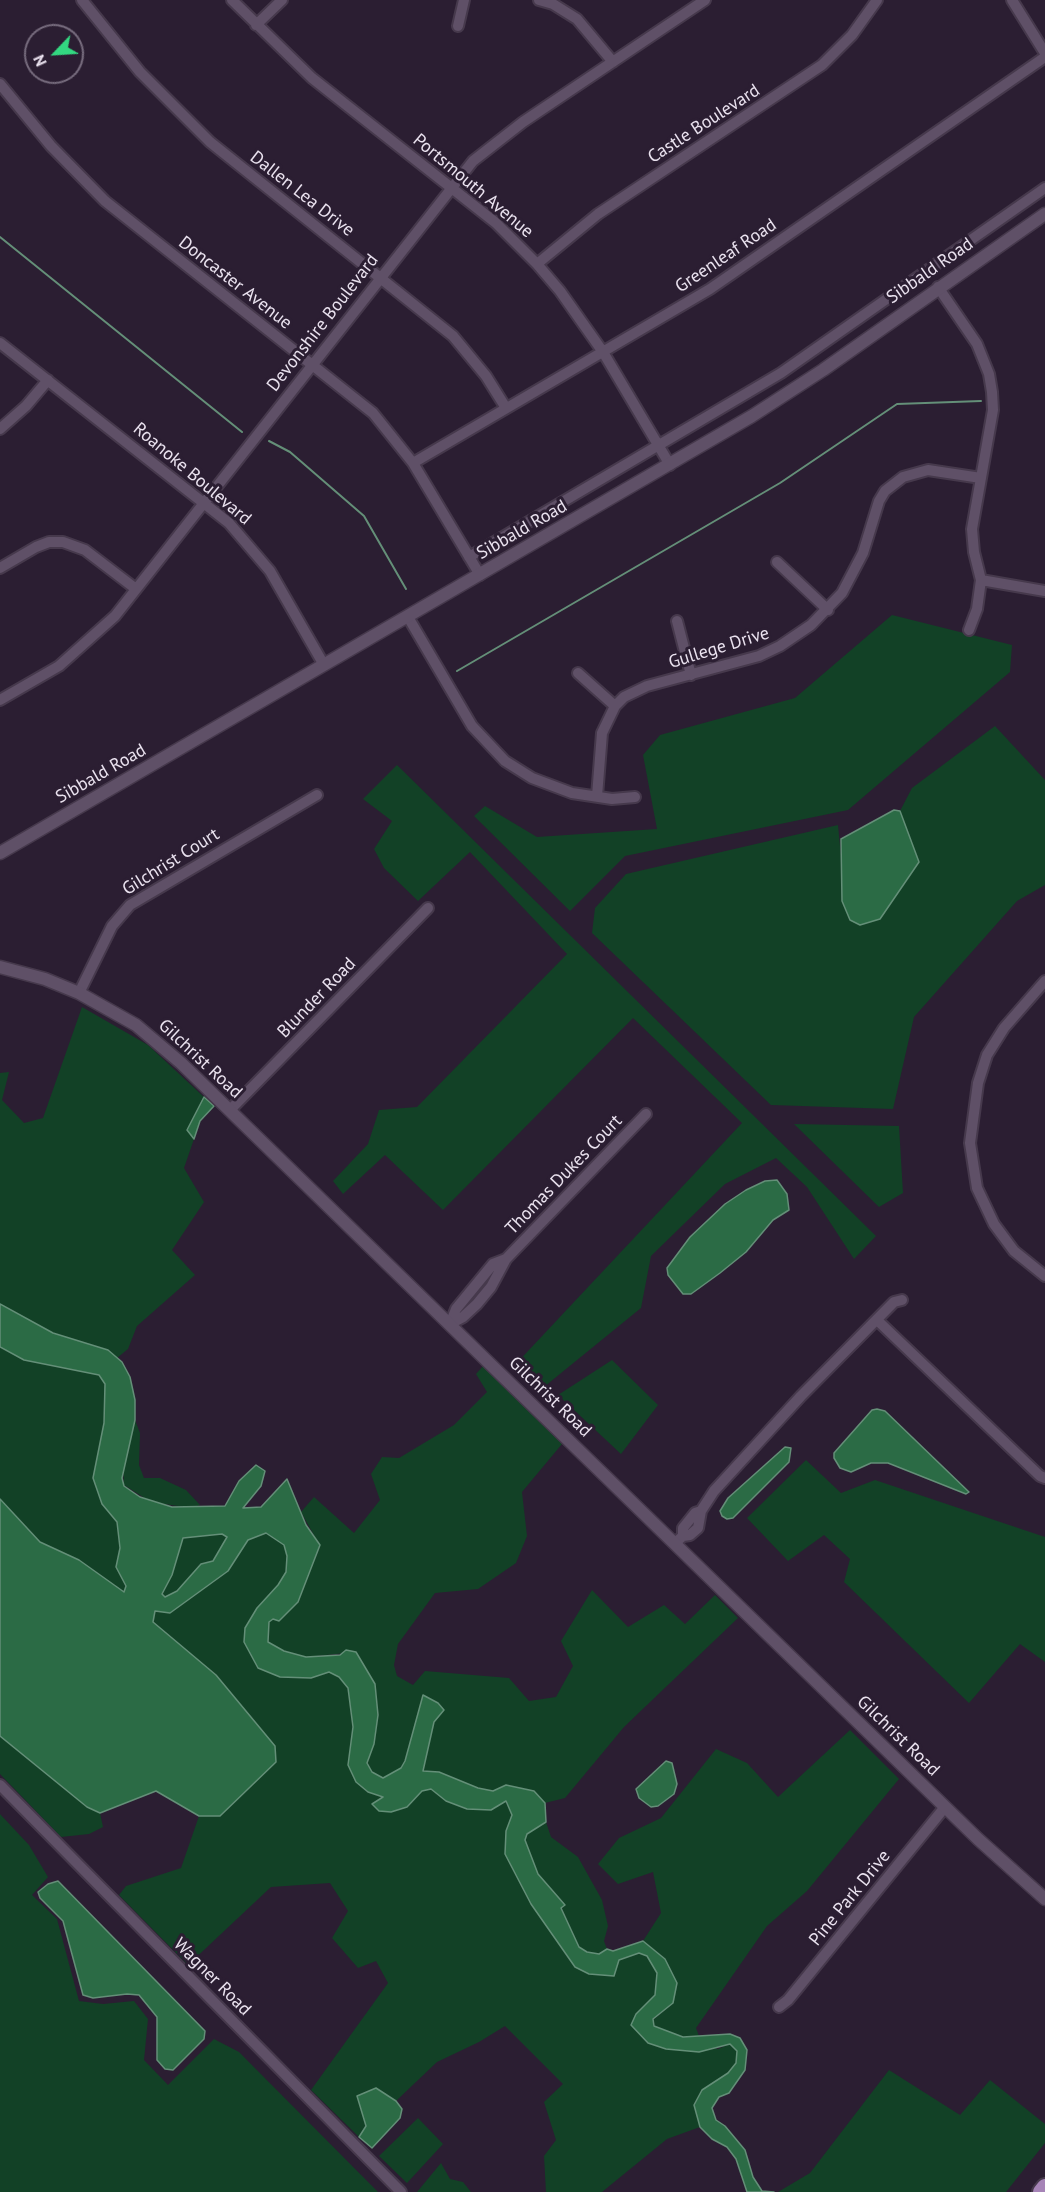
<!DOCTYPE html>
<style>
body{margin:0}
#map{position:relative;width:1045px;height:2192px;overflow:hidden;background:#2b1e32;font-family:"PT Sans",sans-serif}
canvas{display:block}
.north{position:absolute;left:24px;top:24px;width:60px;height:60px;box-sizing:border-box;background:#2b1e32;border:2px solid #776c7e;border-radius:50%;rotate:245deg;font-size:16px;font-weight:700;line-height:24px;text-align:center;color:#eae2ef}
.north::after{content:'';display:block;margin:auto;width:21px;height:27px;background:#33d881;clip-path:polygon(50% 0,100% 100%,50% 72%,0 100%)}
</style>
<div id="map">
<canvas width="1045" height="2192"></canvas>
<div class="north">N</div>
</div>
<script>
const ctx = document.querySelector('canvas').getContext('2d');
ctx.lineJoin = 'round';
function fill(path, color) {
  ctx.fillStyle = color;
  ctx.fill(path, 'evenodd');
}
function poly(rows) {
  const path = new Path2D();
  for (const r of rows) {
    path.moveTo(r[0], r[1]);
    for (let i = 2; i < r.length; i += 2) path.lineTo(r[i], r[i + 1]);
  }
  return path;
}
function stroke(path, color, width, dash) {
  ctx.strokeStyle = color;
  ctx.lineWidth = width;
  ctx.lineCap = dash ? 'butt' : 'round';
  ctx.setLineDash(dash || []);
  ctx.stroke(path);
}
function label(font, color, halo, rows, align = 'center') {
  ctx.font = font + ' "PT Sans",sans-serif';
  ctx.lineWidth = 6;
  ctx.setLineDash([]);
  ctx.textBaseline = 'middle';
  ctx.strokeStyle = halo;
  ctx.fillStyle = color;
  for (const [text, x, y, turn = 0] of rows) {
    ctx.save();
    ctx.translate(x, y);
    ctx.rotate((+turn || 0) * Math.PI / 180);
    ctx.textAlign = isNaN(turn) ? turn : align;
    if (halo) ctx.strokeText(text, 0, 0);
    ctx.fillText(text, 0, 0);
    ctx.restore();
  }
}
const green = poly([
 [892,615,1012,645,1010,672,848,810,625,856,570,911,474,816,485,806,537,837,657,829,643,755,660,735,795,698],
 [995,726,1045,780,1045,885,1017,901,914,1017,893,1109,771,1105,592,933,595,908,626,874,838,825,844,887,842,901,919,862,900,811,912,788],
 [397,765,876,1236,854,1259,807,1187,776,1158,725,1184,651,1256,641,1308,539,1391,513,1367,742,1123,633,1018,443,1210,385,1155,343,1194,333,1181,368,1144,379,1110,417,1107,567,954,470,852,418,901,384,868,374,849,392,821,363,799],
 [82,1007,148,1045,204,1097,188,1129,194,1139,184,1168,204,1202,172,1250,195,1275,137,1326,128,1349,117,1358,108,1350,53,1333,0,1304,0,1073,9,1072,2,1100,24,1123,43,1118],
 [794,1124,899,1126,903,1193,879,1207],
 [0,1347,24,1360,99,1375,106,1385,104,1423,93,1478,102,1504,117,1522,120,1548,116,1567,126,1586,124,1593,79,1560,40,1542,0,1499],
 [612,1360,658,1405,621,1454,558,1395],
 [483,1366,562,1444,522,1492,527,1536,516,1563,478,1589,435,1593,398,1644,394,1665,397,1676,413,1685,425,1671,509,1678,529,1701,556,1697,573,1666,561,1641,592,1590,628,1627,664,1605,685,1624,715,1595,738,1618,624,1727,565,1798,545,1803,534,1791,506,1785,493,1791,478,1788,439,1772,423,1771,434,1721,423,1696,405,1761,401,1768,383,1779,372,1772,367,1763,374,1744,378,1715,375,1684,356,1652,306,1657,284,1651,268,1642,269,1622,298,1602,320,1546,301,1512,314,1497,354,1533,380,1500,371,1474,382,1457,399,1458,454,1425,487,1392,476,1374],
 [135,1420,140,1433,139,1465,144,1478,160,1478,186,1490,200,1505,191,1508,151,1502,124,1485,123,1467],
 [806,1460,841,1493,875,1480,1045,1537,1045,1662,1020,1644,969,1703,844,1582,850,1559,824,1535,788,1561,747,1518],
 [266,1533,284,1545,287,1556,286,1572,278,1585,257,1608,244,1642,258,1668,311,1678,329,1672,339,1677,348,1688,353,1727,348,1765,356,1782,368,1792,383,1797,382,1800,407,1807,422,1791,431,1789,446,1801,505,1801,513,1815,506,1831,531,1904,575,1967,619,1960,639,1953,647,1956,657,1973,655,1995,636,2014,631,2025,718,2049,730,2044,737,2051,736,2063,728,2073,702,2090,694,2104,700,2127,667,2139,602,2192,546,2192,544,2156,556,2140,544,2102,563,2084,505,2026,479,2042,437,2062,396,2101,376,2088,357,2097,366,2126,359,2137,311,2090,388,1983,376,1961,358,1968,332,1938,348,1911,330,1883,271,1887,188,1965,119,1895,126,1886,181,1868,199,1816,220,1816,216,1675,153,1622,155,1611,228,1571,248,1540],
 [222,1534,227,1537,213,1561,201,1564,177,1591,165,1597,162,1594,172,1575,180,1541,183,1538],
 [850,1730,899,1779,807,1891,767,1926,696,2028,699,2036,683,2037,654,2026,653,2020,673,2003,665,1959,643,1941,661,1913,653,1872,618,1884,598,1864,619,1838,661,1818,716,1749,747,1763,778,1797],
 [0,1736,87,1807,100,1813,103,1827,89,1834,61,1837,0,1774],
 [0,1814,29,1845,48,1877,32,1895,57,1919,79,2001,103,2004,134,2001,148,2019,144,2060,168,2085,214,2039,239,2052,378,2192,0,2192],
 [546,1822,551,1837,578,1857,602,1900,608,1926,604,1941,607,1949,599,1954,587,1952,579,1947,561,1907,565,1905,538,1874,531,1857,525,1840,526,1834],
 [889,2070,960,2115,990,2080,1045,2124,1045,2143,1006,2192,778,2192,810,2173],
 [418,2118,443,2144,407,2183,379,2156],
 [441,2163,450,2179,463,2182,471,2192,417,2192]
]);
const water = poly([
 [894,810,900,811,919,862,880,919,860,925,850,920,842,901,841,839,894,810],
 [204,1097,214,1106,200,1121,194,1139,187,1130,204,1097],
 [777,1180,787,1194,789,1210,773,1220,746,1252,720,1273,691,1294,683,1294,668,1275,667,1268,690,1237,725,1204,746,1190,765,1181,777,1180],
 [0,1304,53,1333,108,1350,122,1362,130,1377,135,1400,135,1420,122,1478,124,1486,140,1497,172,1507,225,1506,239,1481,256,1465,265,1471,261,1486,243,1508,261,1507,287,1479,306,1525,320,1545,298,1602,279,1621,273,1619,269,1622,268,1642,284,1651,306,1657,340,1655,346,1650,356,1652,375,1684,378,1715,374,1744,367,1763,372,1772,383,1778,401,1768,405,1761,423,1695,438,1703,444,1710,434,1722,423,1771,439,1772,478,1788,493,1791,506,1785,534,1791,545,1803,546,1822,527,1834,525,1840,538,1874,565,1905,561,1908,579,1947,587,1952,599,1954,607,1949,613,1951,643,1941,665,1959,677,1983,673,2003,653,2019,654,2026,683,2037,730,2034,740,2038,747,2050,745,2070,729,2093,719,2097,712,2108,716,2120,725,2126,745,2150,753,2177,762,2191,774,2192,747,2192,736,2159,727,2147,712,2139,700,2127,694,2105,702,2090,728,2073,736,2063,737,2051,730,2044,699,2052,666,2049,648,2043,631,2025,636,2014,655,1995,657,1973,647,1956,639,1953,619,1960,614,1976,589,1974,575,1967,531,1904,505,1854,506,1831,512,1815,506,1801,491,1810,467,1809,446,1801,431,1789,422,1791,407,1807,391,1812,379,1811,372,1804,383,1797,368,1792,356,1782,348,1765,353,1727,348,1688,339,1677,329,1672,311,1678,280,1677,258,1668,244,1642,245,1628,257,1608,278,1585,286,1572,287,1556,284,1545,266,1533,248,1540,228,1571,170,1613,155,1611,153,1622,216,1675,275,1746,276,1762,220,1816,199,1816,156,1791,100,1813,87,1807,0,1736,0,1499,40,1542,79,1560,124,1592,126,1586,116,1567,120,1548,117,1522,102,1504,93,1478,104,1423,105,1384,99,1375,24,1360,0,1347,0,1304],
 [222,1534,227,1537,213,1561,201,1564,177,1591,165,1597,162,1594,172,1575,183,1538,222,1534],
 [877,1409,885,1411,969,1492,966,1494,888,1463,871,1463,851,1472,840,1468,834,1458,834,1453,872,1410,877,1409],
 [785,1447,791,1448,789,1462,733,1518,727,1519,722,1516,720,1511,728,1498,785,1447],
 [666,1761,672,1763,677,1784,674,1794,658,1806,651,1807,639,1798,636,1789,666,1761],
 [58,1881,205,2031,204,2039,173,2070,165,2069,157,2060,157,2017,139,1995,127,1994,93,1998,83,1995,63,1921,40,1898,38,1892,48,1884,58,1881],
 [376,2088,396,2101,402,2109,400,2118,372,2148,359,2137,366,2126,357,2096,376,2088]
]);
const stream = poly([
 [0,237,242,432],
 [269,441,290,452,364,516,406,589],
 [457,671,780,483,897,404,981,401]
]);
const minor = poly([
 [82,0,140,72,210,142,453,336,486,376,506,408],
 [232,0,312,78,496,223,537,264,560,291,603,352,670,465],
 [539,0,553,4,577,19,613,62],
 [1012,0,1045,53],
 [256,25,282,0],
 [458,26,464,0],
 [0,84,51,146,105,201,373,413,413,463,480,575],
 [537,264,598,214,822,65,852,35,877,0],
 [938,287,977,344,989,374,992,392,993,410,972,529,974,552,981,580,977,609,969,630],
 [0,343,229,523,270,571,324,665],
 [0,429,26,406,48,380],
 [413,463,710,289,1045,57],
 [469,557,781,373,1045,188],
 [777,562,828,610],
 [0,568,36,547,49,542,63,542,85,550,136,589],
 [981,580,1045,591],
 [408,617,472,726,505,761,532,778,572,793,612,799,635,797],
 [677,621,691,675],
 [578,673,615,706],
 [0,700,59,666,115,616,473,161,523,122,705,0],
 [597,796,602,733,615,706,624,697,647,686,759,656,780,646,811,625,842,593,863,553,879,501,885,491,903,477,928,470,981,478],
 [1045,981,1004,1028,987,1055,978,1083,970,1143,977,1188,994,1224,1014,1251,1045,1276],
 [79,993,112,926,130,905,317,795],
 [230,1110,428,908],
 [877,1320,1040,1476,1045,1478],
 [450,1324,463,1317,477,1304,491,1287,506,1259,646,1114],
 [450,1324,456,1309,493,1264,506,1259],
 [683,1536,683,1528,695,1513,701,1511],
 [675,1543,683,1536,690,1535,698,1528,701,1511,714,1491,801,1396,894,1302,902,1300],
 [0,1785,401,2192],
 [779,2007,788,2000,945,1807]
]);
const tertiary = poly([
 [0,853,752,416,823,370,1045,214],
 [0,967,45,979,79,993,136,1025,181,1063,978,1839,1045,1899]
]);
const trunk = poly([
 [1041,2192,1045,2187]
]);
const streetNames = [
 ["Castle Boulevard",704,124,-33],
 ["Portsmouth Avenue",473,186,40],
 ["Dallen Lea Drive",302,194,38],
 ["Greenleaf Road",726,256,-34],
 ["Sibbald Road",930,271,-35],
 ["Doncaster Avenue",235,283,38],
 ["Devonshire Boulevard",323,323,-52],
 ["Roanoke Boulevard",192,474,40],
 ["Sibbald Road",522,530,-30],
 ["Gullege Drive",719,648,-17],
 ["Sibbald Road",101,774,-30],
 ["Gilchrist Court",171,862,-32],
 ["Blunder Road",317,998,-46],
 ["Gilchrist Road",200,1059,43],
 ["Thomas Dukes Court",564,1175,-46],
 ["Gilchrist Road",550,1397,44],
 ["Gilchrist Road",898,1736,44],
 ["Pine Park Drive",850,1898,-51],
 ["Wagner Road",212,1977,45]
];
fill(green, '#124126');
fill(water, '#2b6b45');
stroke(water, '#648f78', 1.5);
stroke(stream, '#648f78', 2);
stroke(minor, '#46394c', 14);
stroke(tertiary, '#46394c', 15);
stroke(trunk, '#46394c', 20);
stroke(minor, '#5f5067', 10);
stroke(tertiary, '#5f5067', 12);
stroke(trunk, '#a684b7', 16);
label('18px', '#eae2ef', '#2b1e32', streetNames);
</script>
